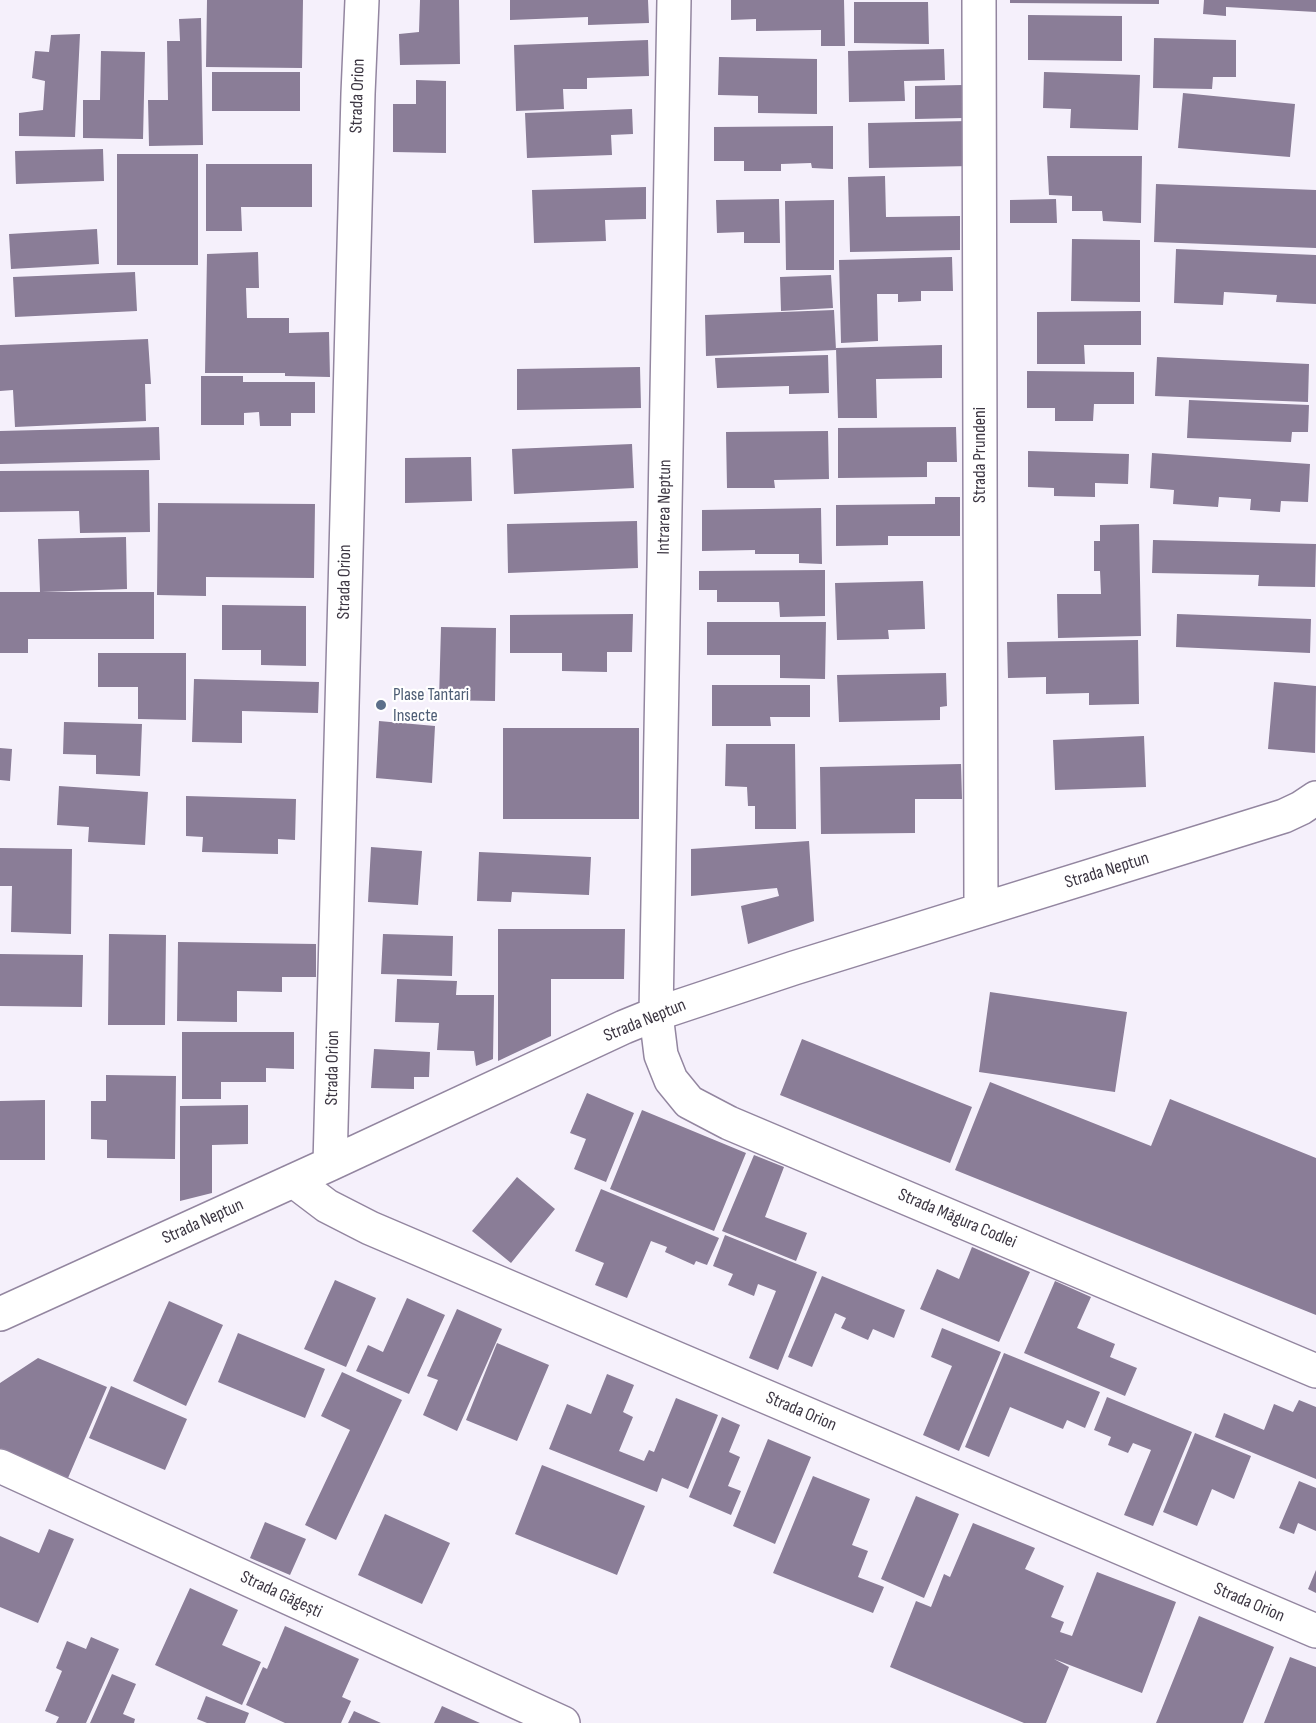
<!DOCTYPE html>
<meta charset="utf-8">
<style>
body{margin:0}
canvas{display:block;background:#f5f0fb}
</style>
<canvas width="1316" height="1723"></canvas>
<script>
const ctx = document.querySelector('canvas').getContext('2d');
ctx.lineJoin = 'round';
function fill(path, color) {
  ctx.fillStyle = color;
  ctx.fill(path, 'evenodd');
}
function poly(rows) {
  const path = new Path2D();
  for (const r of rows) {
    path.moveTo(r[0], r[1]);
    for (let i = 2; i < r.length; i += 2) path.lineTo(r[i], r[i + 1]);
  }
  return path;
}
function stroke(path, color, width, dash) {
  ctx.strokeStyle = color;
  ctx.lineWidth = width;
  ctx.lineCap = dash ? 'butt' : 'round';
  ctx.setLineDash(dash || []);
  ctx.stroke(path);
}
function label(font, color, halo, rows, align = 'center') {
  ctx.font = font + ' "Sofia Sans Condensed",sans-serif';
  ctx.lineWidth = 4.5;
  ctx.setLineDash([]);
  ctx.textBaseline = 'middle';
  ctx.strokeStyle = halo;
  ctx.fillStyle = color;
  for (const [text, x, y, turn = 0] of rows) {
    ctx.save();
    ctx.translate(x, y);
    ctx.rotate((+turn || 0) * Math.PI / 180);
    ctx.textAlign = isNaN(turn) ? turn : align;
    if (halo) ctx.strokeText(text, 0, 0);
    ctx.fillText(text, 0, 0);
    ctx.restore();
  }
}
const building = poly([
 [207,0,303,0,302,68,206,67],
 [420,0,459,0,460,64,400,65,399,34,419,32],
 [510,0,648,0,649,23,588,25,588,17,510,20],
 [731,0,844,0,845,46,821,46,821,30,756,31,756,19,731,20],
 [1010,0,1159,0,1159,4,1010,3],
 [1204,0,1316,0,1316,12,1226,7,1226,16,1203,14],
 [854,2,928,2,929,44,854,43],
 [1028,15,1122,16,1122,61,1028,60],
 [201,18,203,145,149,146,148,100,168,100,167,41,180,41,179,19],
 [80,34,75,137,19,136,19,113,43,110,45,81,32,78,35,51,49,52,51,35],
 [1154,38,1236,40,1236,77,1213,77,1212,89,1153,88],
 [648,40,649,76,587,78,587,89,563,89,564,109,516,111,514,45],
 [944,49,945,80,904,81,905,101,849,102,848,51],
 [101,51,145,52,143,139,83,138,83,100,100,100],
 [719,57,817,59,817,114,758,113,758,96,718,95],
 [212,72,300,72,300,111,212,111],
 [1044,72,1140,75,1138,130,1070,128,1071,109,1043,108],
 [416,80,446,81,446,153,393,152,393,104,416,104],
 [963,85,964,118,915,119,915,86],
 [1183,93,1295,104,1290,157,1178,148],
 [632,109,633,134,611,135,612,155,527,158,525,113],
 [970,121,971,166,869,168,868,123],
 [833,126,833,169,812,168,811,163,781,164,781,171,744,171,744,161,714,161,714,127],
 [103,149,104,181,16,184,15,151],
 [117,154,198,154,198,265,117,265],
 [1047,156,1142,156,1141,223,1103,221,1102,211,1072,211,1072,196,1049,195],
 [206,164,312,164,312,207,241,207,242,231,206,231],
 [885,176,886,217,960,216,960,250,850,252,848,177],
 [1156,184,1316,190,1316,248,1154,242],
 [646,187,646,219,605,220,606,241,534,243,532,190],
 [779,199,780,243,744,243,744,232,717,233,716,200],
 [1056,199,1057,223,1010,223,1010,200],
 [834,200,834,270,786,270,785,201],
 [97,229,99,264,11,269,9,234],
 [1072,239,1140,240,1140,302,1071,301],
 [1176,249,1316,255,1316,304,1276,302,1277,295,1224,292,1223,305,1174,303],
 [258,252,259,288,246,288,247,318,289,318,289,333,329,332,330,377,285,376,285,373,205,373,207,254],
 [952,257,953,291,921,291,921,301,898,302,898,294,877,294,878,341,841,343,839,260],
 [135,272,137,311,15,317,13,277],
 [831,275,833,308,781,311,780,277],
 [834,310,836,350,706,356,705,315],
 [1141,311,1141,345,1084,345,1085,364,1037,364,1037,312],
 [148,339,151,384,145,384,146,421,15,427,13,390,0,391,0,345],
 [942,345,942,378,876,379,877,418,838,418,836,348],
 [828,355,829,393,789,394,789,386,717,388,715,358],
 [1157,357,1309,364,1308,402,1155,396],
 [640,367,641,408,517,410,517,369],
 [1027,371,1134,372,1134,404,1094,404,1093,421,1055,421,1055,408,1027,408],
 [201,376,243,376,243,382,315,382,315,413,291,413,291,426,260,426,259,412,244,413,244,425,201,425],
 [1189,400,1309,405,1308,432,1292,432,1291,442,1187,438],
 [159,427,160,460,0,464,0,431],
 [956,427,957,462,927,462,927,477,838,478,838,428],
 [828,431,829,479,774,480,775,488,727,488,726,432],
 [632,444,634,488,514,494,512,449],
 [1028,451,1129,454,1128,484,1095,483,1095,497,1054,496,1054,488,1028,487],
 [1152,453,1310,464,1308,502,1281,501,1280,512,1250,510,1251,499,1219,497,1218,507,1173,504,1174,490,1150,488],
 [471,457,472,501,405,503,405,458],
 [149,470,150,532,80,533,79,511,0,512,0,471],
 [935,497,960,497,960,536,888,536,888,545,836,546,836,505,935,504],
 [158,503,315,504,314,578,206,577,206,596,157,595],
 [821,508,822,564,799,563,799,554,755,554,755,550,702,551,702,510],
 [637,521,638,568,508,573,507,524],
 [1139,524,1141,636,1058,638,1057,594,1101,594,1100,571,1094,571,1094,541,1100,541,1100,525],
 [126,537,127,589,42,592,154,592,154,639,28,639,28,653,0,653,0,592,40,592,38,539],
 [1153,540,1316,544,1315,587,1258,586,1259,575,1152,573],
 [825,570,825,616,780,617,779,602,717,602,717,590,699,590,699,571],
 [923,581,925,629,888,630,889,639,837,640,835,583],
 [222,605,306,606,306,666,261,665,261,650,222,650],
 [633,614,632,652,607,652,607,672,562,671,562,653,510,653,510,615],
 [1177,614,1311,619,1310,653,1176,647],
 [707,622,826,622,825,679,780,678,780,655,707,655],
 [441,627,496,628,495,701,439,700],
 [1138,640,1139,704,1089,705,1089,693,1046,694,1046,677,1008,678,1007,642],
 [98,653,186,653,186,720,138,719,138,687,98,687],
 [946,673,947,706,940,707,940,720,839,722,837,675],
 [194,679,319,682,318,713,242,711,242,743,192,742],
 [1274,682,1316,686,1315,753,1268,749],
 [712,685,810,685,810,717,770,717,771,726,712,726],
 [379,721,435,726,432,783,376,778],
 [64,722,142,724,140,776,96,774,96,755,63,754],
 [503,728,639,728,639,819,503,819],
 [1144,736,1146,787,1055,790,1053,740],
 [726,744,795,744,796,829,755,829,755,806,748,806,747,787,725,786],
 [0,748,12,749,10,781,0,780],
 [961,764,962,799,915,799,915,833,821,834,820,767],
 [59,786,148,792,145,845,88,842,89,827,57,825],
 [186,796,296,799,295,840,278,839,278,854,202,852,203,837,186,836],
 [809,841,814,921,748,944,741,906,779,896,777,888,691,896,691,849],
 [371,847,422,851,418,905,368,902],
 [0,848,72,849,71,934,11,932,12,886,0,886],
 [479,852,591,857,589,895,512,892,511,902,477,901],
 [498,929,625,929,624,979,551,979,551,1036,498,1061],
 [109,934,166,935,165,1025,108,1025],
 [383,934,453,936,452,976,381,974],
 [178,942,316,944,316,977,282,977,282,992,237,991,237,1022,177,1021],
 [0,954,83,955,82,1007,0,1006],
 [397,979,457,981,456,995,494,995,493,1059,476,1066,474,1051,437,1050,439,1023,395,1022],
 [990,992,1127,1012,1115,1092,979,1072],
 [182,1032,294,1032,294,1069,266,1068,266,1082,221,1082,221,1099,182,1099],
 [802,1039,972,1107,950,1163,780,1095],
 [374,1049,430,1052,429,1077,414,1077,414,1089,371,1088],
 [106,1075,176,1076,175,1159,107,1158,107,1140,91,1139,91,1101,106,1101],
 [990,1082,1151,1146,1170,1099,1316,1158,1316,1315,955,1170],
 [587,1093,634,1113,606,1182,574,1169,586,1139,570,1133],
 [45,1100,45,1160,0,1160,0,1101],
 [248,1105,248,1144,212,1145,212,1193,180,1201,180,1106],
 [642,1110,746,1153,714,1231,610,1189],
 [754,1155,784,1167,765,1217,807,1233,796,1261,722,1231],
 [517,1177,555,1209,511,1263,472,1231],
 [601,1189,719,1238,707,1265,696,1261,694,1265,665,1252,667,1247,651,1241,627,1298,595,1285,604,1263,575,1251],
 [725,1235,817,1272,778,1370,749,1358,776,1291,758,1284,754,1296,728,1285,733,1274,713,1266],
 [972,1247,1030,1272,999,1342,920,1309,937,1269,959,1279],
 [822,1276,905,1310,894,1338,873,1329,868,1340,841,1328,846,1318,835,1313,812,1367,788,1357],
 [335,1280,376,1298,346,1367,304,1349],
 [1055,1281,1091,1297,1077,1328,1115,1344,1110,1357,1137,1368,1125,1396,1024,1353],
 [407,1298,445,1315,409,1394,356,1371,368,1345,383,1352],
 [169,1301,223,1325,186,1406,133,1381],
 [457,1309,502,1329,457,1431,423,1415,438,1380,427,1376],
 [942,1328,1001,1352,959,1451,923,1435,952,1366,931,1357],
 [238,1333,325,1369,305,1418,218,1382],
 [497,1343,549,1365,517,1441,466,1420],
 [1004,1353,1100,1392,1085,1428,1067,1420,1063,1429,1010,1407,989,1457,965,1447],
 [38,1358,107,1387,68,1478,0,1448,0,1383],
 [342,1372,402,1400,336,1540,305,1525,350,1430,321,1416],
 [607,1374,634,1385,623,1412,633,1417,619,1451,644,1461,649,1450,654,1452,676,1398,718,1415,688,1489,662,1478,657,1492,549,1449,567,1404,591,1414],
 [111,1386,187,1419,165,1470,89,1438],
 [1107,1397,1192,1432,1153,1526,1124,1515,1151,1450,1133,1443,1128,1453,1108,1445,1111,1437,1094,1430],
 [1299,1400,1316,1407,1316,1479,1215,1437,1224,1413,1264,1430,1274,1404,1293,1412],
 [722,1417,740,1425,729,1452,740,1457,728,1486,741,1491,731,1515,689,1497],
 [1195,1433,1251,1456,1234,1499,1212,1489,1197,1526,1163,1512],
 [768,1439,811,1457,775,1544,733,1526],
 [542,1465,645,1506,617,1575,515,1534],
 [813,1476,870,1499,852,1545,868,1551,858,1577,884,1587,873,1613,773,1573],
 [1299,1481,1316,1488,1316,1531,1298,1523,1294,1534,1279,1528],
 [916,1496,959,1514,924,1598,881,1579],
 [385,1514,450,1543,422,1604,358,1575],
 [265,1522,306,1539,290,1575,250,1558],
 [973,1523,1035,1548,1025,1569,1064,1586,1051,1617,1064,1622,1060,1632,1072,1636,1097,1572,1176,1602,1142,1693,1054,1659,1069,1667,1046,1723,1024,1723,890,1667,916,1601,931,1607,944,1574,950,1577],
 [49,1529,74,1539,38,1623,0,1607,0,1536,39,1553],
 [1316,1570,1316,1593,1308,1589],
 [190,1588,238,1610,222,1645,261,1662,242,1705,155,1665],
 [1199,1616,1274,1647,1243,1723,1156,1723],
 [285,1626,359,1659,342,1697,351,1701,341,1723,285,1723,246,1705,263,1667,267,1669],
 [91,1637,119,1649,86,1723,56,1723,59,1717,45,1711,62,1671,56,1668,67,1641,86,1649],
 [1290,1657,1316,1667,1316,1723,1264,1723],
 [112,1674,136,1684,123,1714,135,1719,134,1723,90,1723],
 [206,1696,249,1713,245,1723,207,1723,197,1719],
 [442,1706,480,1723,434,1723],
 [354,1711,381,1723,348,1723]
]);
const minor = poly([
 [674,0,656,1014,661,1055,671,1080,689,1102,729,1123,1316,1371],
 [979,0,981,910],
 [330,1164,358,94,362,0],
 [294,1181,327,1206,370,1228,1316,1631],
 [0,1314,330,1164,624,1027,656,1014,794,968,1284,816,1301,808,1316,798],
 [0,1466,563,1723]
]);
const markers = [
 [381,705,6,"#5c6f8a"]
];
const streetNames = [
 ["Strada Orion",358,96,-88],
 ["Strada Prundeni",980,455,-90],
 ["Intrarea Neptun",665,507,-89],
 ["Strada Orion",345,582,-89],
 ["Strada Neptun",1107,871,-17],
 ["Strada Neptun",645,1021,-22],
 ["Strada Orion",333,1068,-89],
 ["Strada Măgura Codlei",957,1219,23],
 ["Strada Neptun",203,1222,-24],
 ["Strada Orion",801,1412,23],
 ["Strada Găgești",281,1595,25],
 ["Strada Orion",1249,1603,23]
];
const serviceNames = [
 ["Plase Tantari",393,695],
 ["Insecte",393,716]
];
fill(building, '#8a7d97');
stroke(minor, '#9386a0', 36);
stroke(minor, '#fff', 33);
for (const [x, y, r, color] of markers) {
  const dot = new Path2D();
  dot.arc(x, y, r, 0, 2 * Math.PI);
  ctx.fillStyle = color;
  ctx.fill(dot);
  stroke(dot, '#fff', 2);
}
label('18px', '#3c3642', '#fff', streetNames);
label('18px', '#4e5e75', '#fff', serviceNames, 'left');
</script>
